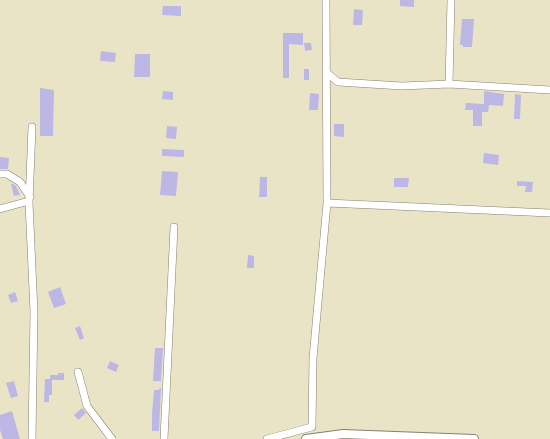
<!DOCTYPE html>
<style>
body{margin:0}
canvas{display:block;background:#eae4c6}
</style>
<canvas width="550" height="439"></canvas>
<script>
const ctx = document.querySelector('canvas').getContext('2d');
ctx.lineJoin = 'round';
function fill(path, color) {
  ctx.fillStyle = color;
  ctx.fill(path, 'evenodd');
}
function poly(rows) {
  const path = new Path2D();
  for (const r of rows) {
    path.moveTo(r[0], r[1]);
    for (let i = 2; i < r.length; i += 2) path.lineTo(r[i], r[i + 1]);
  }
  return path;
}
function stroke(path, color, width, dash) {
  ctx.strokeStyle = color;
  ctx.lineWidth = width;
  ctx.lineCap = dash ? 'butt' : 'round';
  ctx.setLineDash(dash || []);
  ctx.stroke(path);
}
const building = poly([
 [400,0,414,0,414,7,400,6],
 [163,6,181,6,181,16,162,15],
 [354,9,363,10,362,25,353,25],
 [462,19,474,19,472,47,463,47,463,45,460,45],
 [283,33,303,33,303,45,289,44,289,78,283,78],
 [304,43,311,43,312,50,305,51],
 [101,51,116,53,115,62,100,61],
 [135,54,150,54,150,77,134,77],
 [304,69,309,69,309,80,304,80],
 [40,88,54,90,53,136,40,136],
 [163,91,173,92,173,100,162,99],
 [484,91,504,94,503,106,489,105,488,112,482,112,482,126,473,126,473,110,465,110,466,103,484,104],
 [310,93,319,94,318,110,309,110],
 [515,94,521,95,520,119,514,119],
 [334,124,344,124,344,137,334,136],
 [167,126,177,127,176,139,166,138],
 [162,149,184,150,184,157,162,156],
 [484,153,499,155,498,165,483,163],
 [0,157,9,158,8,169,0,169],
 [162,171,178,172,176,196,160,195],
 [260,177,267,177,267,197,259,197],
 [394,178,409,178,408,187,394,187],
 [517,181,533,182,532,192,525,192,526,186,517,186],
 [11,184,13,184,16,186,20,195,14,196],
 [248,255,254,256,254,268,247,268],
 [60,287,66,304,54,308,48,292],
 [15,292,18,301,11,303,8,295],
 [80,326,84,338,80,340,75,328],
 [155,348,163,348,161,381,153,381],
 [110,361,119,365,116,372,107,368],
 [58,373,64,373,64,380,52,380,52,395,49,395,49,402,44,402,45,379,50,379,50,375,58,375],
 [14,381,18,396,11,398,6,383],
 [160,388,161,388,159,431,152,431,152,414,154,390,159,390],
 [82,408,86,413,78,420,74,415],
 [12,411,20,439,3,439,0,430,0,415]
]);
const minor = poly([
 [327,73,338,82,402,86,449,84,550,90],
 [449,84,451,0],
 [32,127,29,203,34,312,32,439],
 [0,174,7,174,20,182,30,197],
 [327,203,550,213],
 [0,209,29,201],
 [78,372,87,406,112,439],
 [164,439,174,227],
 [267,439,312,427,313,358,327,203,326,0]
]);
const tertiary = poly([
 [306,439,343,434,474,439]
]);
fill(building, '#bdb7e5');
stroke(minor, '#838071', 8);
stroke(tertiary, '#838071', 10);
stroke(minor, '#fff', 7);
stroke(tertiary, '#fff', 8);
</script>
